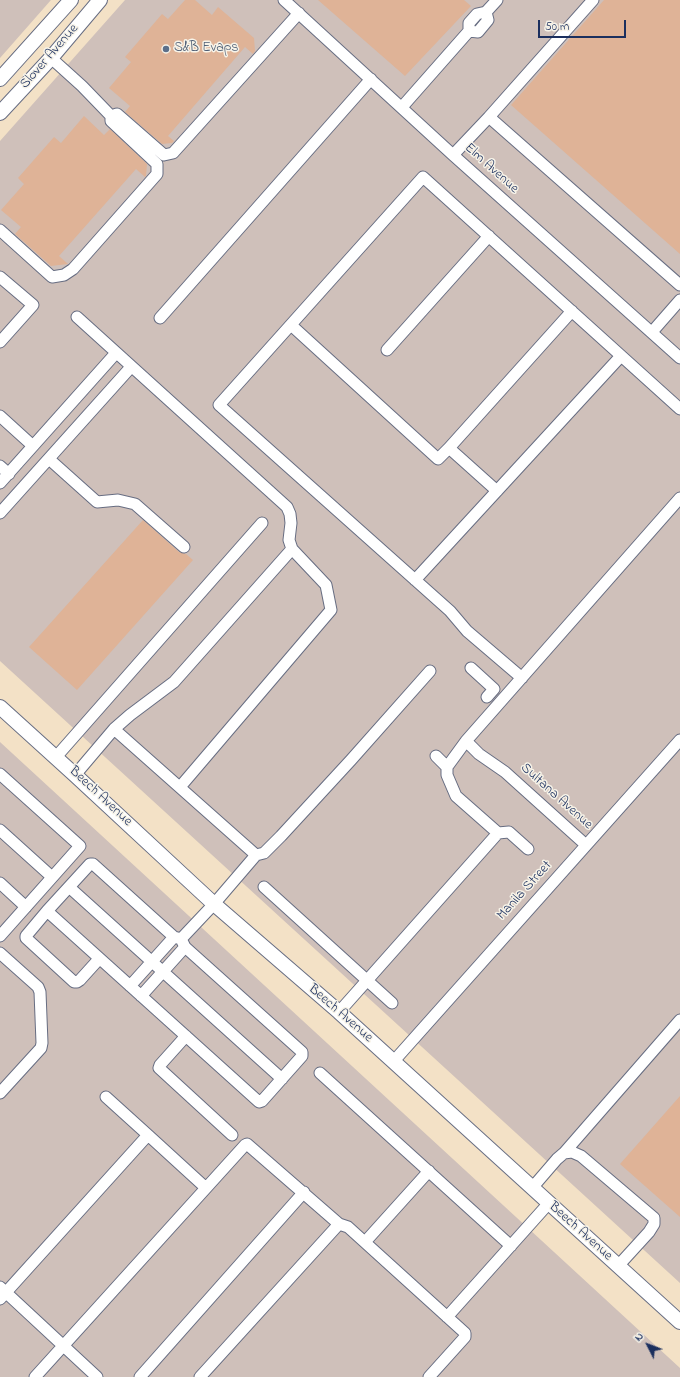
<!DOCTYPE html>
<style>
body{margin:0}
#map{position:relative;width:680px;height:1377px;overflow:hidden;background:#f3e1c6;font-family:"Indie Flower",sans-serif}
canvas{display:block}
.north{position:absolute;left:628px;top:1325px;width:40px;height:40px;-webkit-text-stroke:3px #f7f3e8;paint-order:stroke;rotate:312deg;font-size:11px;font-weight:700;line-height:16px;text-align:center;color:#1b2f5e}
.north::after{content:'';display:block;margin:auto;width:14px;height:18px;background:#1b2f5e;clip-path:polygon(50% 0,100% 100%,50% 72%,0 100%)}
.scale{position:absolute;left:538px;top:20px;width:88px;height:18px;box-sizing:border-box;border:2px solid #1b2f5e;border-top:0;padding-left:5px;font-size:12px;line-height:14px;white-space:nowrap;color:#1b2f5e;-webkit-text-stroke:3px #f7f3e8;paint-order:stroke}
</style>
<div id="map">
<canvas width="680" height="1377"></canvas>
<div class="north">N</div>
<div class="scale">50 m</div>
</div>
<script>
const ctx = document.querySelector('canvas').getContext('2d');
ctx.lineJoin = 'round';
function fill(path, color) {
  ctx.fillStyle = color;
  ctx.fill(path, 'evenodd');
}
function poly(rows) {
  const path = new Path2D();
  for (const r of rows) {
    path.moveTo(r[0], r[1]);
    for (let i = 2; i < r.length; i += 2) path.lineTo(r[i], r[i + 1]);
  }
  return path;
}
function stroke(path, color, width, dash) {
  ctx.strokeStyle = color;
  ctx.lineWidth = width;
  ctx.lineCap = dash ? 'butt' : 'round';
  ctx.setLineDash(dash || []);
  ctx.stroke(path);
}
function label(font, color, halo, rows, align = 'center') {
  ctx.font = font + ' "Indie Flower",sans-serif';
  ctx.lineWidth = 3;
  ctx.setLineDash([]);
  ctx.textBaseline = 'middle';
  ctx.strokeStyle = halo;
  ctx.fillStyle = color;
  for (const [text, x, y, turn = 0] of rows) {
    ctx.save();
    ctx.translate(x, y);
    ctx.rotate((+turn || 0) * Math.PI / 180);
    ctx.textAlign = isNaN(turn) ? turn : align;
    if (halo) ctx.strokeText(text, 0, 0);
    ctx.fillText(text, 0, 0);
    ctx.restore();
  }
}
const industrial = poly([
 [0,0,51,0,0,58],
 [125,0,680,0,680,1283,0,661,0,141],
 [0,742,680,1368,680,1377,0,1377]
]);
const building = poly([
 [185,0,195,0,212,15,218,7,254,38,255,51,253,54,245,47,168,136,174,141,172,143,162,144,125,112,130,106,109,88,131,62,125,57,162,14,168,19],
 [318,0,464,0,471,6,405,76],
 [604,0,680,0,680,254,511,105],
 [84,116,104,135,110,129,147,164,146,176,145,177,136,169,59,256,68,264,51,266,15,234,21,227,1,210,24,184,18,178,54,137,61,143],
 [143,520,179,552,186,554,193,560,77,690,29,647],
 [680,1096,680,1217,620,1164]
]);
const minor = poly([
 [284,0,453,155,680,358],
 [593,0,489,117,680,285],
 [486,12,497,0],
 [51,58,82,86,111,116,117,114,164,155,173,153,299,13],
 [402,107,469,31,469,23,477,14,486,12,488,20,478,32,469,31],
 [453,155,489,117],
 [0,230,52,277,64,275,73,269,157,174,157,164,111,121,111,116],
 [0,277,33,305,0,342],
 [77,317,287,507,290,514,291,523,289,540,292,549,174,682,130,715,114,729,256,855,264,853,281,836,351,760,430,671],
 [160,318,371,79],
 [291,325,438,459,449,448],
 [652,332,680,300],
 [387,350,489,236],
 [0,416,33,446],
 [49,459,97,502,118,500,135,504,184,547],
 [0,466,9,474],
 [0,483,116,353],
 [497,491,449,448,572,311],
 [0,513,131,367],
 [415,580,621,356],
 [471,668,494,689,487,697],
 [522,678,467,631,450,611,219,405,423,177,680,409],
 [466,741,479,754,505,772,586,845],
 [436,756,447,767],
 [56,757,262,523],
 [0,774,80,846,0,936],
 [75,775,114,729],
 [180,787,331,610,326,585,292,549],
 [0,830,52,877],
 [498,833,509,832,528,849],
 [0,883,26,907],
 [69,887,282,1079],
 [264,887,392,1003],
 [47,911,90,864,93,864,174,937,181,939,185,947,302,1052,302,1056,262,1101,259,1102,47,911,26,936,26,938,74,982,77,982,80,980,99,959],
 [181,939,214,904,256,855],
 [0,953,38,987,40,992,42,1043,41,1048,0,1093],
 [130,986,174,937],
 [141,996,185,947],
 [339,1012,498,833,456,796,447,775,447,767,466,741,680,498],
 [186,1036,160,1065,159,1068,232,1135],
 [393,1062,680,740],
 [320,1073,511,1246],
 [106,1097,148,1135],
 [564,1153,680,1020],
 [532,1188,557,1159,564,1153,572,1152,581,1156,654,1218,654,1224,649,1232,618,1266],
 [339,1224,348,1227,465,1333,465,1337,429,1377],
 [365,1242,429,1171],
 [0,1287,97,1377],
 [0,1299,148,1135,206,1188],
 [447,1317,549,1203],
 [35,1377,245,1145,247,1144,339,1224,200,1377],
 [140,1377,304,1192]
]);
const major = poly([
 [0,79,71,0],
 [0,113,51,58,100,0],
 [0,707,75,775,214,904,339,1012,680,1322]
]);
const markers = [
 [166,49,4,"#5c6f8a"]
];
const serviceNames = [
 ["S&B Evaps",174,49]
];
const streetNames = [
 ["Slover Avenue",50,57,-49],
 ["Elm Avenue",491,169,42],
 ["Beech Avenue",100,797,43],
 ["Sultana Avenue",556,797,42],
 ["Manila Street",525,891,-48],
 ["Beech Avenue",340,1014,41],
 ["Beech Avenue",580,1232,42]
];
fill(industrial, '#cfc0ba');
fill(building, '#dfb397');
stroke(minor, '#676d82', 13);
stroke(major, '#676d82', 16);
stroke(minor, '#fff', 11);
stroke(major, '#fff', 14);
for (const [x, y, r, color] of markers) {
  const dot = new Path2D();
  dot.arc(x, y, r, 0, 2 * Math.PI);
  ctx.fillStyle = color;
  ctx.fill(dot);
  stroke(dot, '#f7f3e8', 1.5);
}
label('14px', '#4e5e75', '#f7f3e8', serviceNames, 'left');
label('14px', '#1b2f5e', '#f7f3e8', streetNames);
</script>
